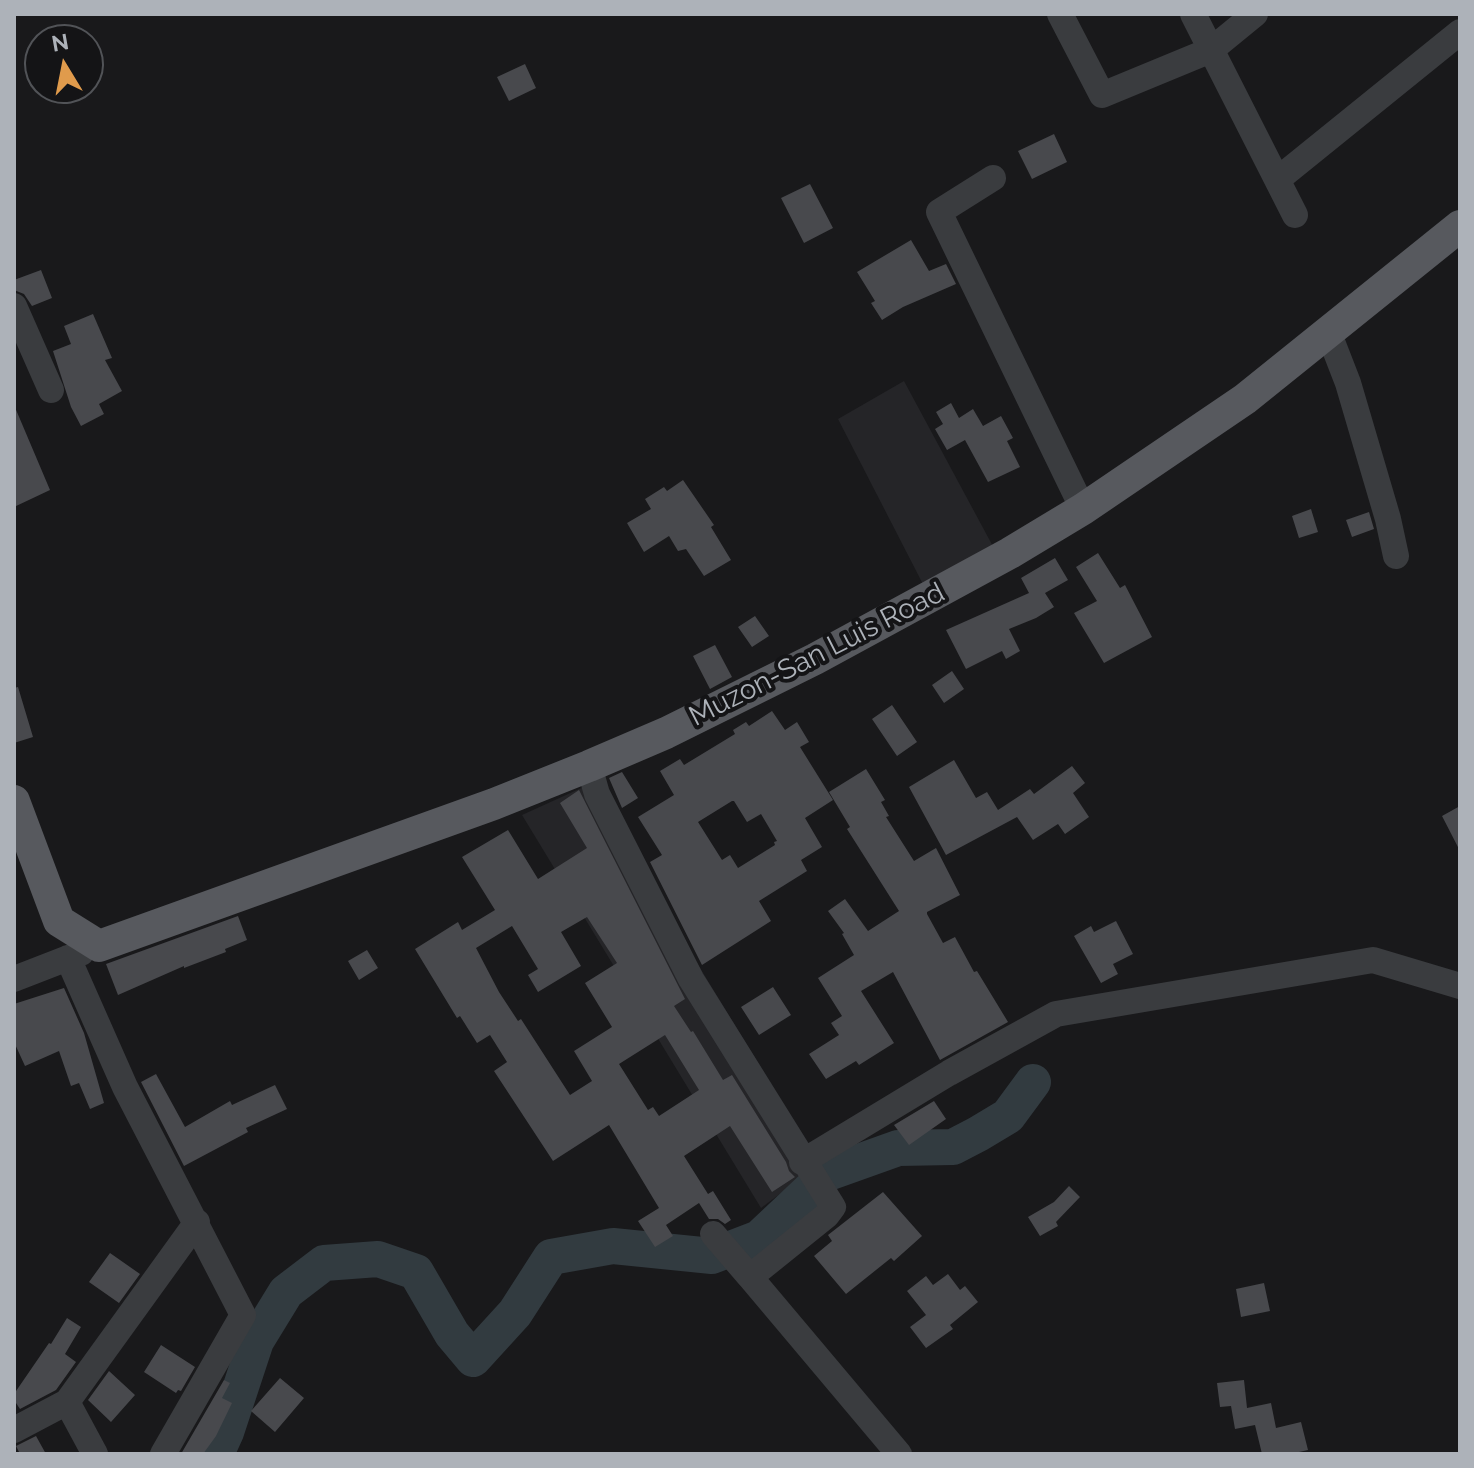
<!DOCTYPE html>
<style>
body{margin:0}
#map{position:relative;width:1474px;height:1468px;overflow:hidden;background:#19191b;font-family:Raleway,sans-serif}
canvas{display:block}
.frame{position:absolute;inset:0;border:16px solid #adb2b9;pointer-events:none}
.north{position:absolute;left:24px;top:24px;width:80px;height:80px;box-sizing:border-box;background:#141416;border:2px solid #515357;border-radius:50%;rotate:350deg;font-size:22px;font-weight:700;line-height:32px;text-align:center;color:#adb2b9}
.north::after{content:'';display:block;margin:auto;width:28px;height:36px;background:#e09b4c;clip-path:polygon(50% 0,100% 100%,50% 72%,0 100%)}
</style>
<div id="map">
<canvas width="1474" height="1468"></canvas>
<div class="frame"></div>
<div class="north">N</div>
</div>
<script>
const ctx = document.querySelector('canvas').getContext('2d');
ctx.lineJoin = 'round';
function fill(path, color) {
  ctx.fillStyle = color;
  ctx.fill(path, 'evenodd');
}
function poly(rows) {
  const path = new Path2D();
  for (const r of rows) {
    path.moveTo(r[0], r[1]);
    for (let i = 2; i < r.length; i += 2) path.lineTo(r[i], r[i + 1]);
  }
  return path;
}
function stroke(path, color, width, dash) {
  ctx.strokeStyle = color;
  ctx.lineWidth = width;
  ctx.lineCap = dash ? 'butt' : 'round';
  ctx.setLineDash(dash || []);
  ctx.stroke(path);
}
function label(font, color, halo, rows, align = 'center') {
  ctx.font = font + ' Raleway,sans-serif';
  ctx.lineWidth = 8;
  ctx.setLineDash([]);
  ctx.textBaseline = 'middle';
  ctx.strokeStyle = halo;
  ctx.fillStyle = color;
  for (const [text, x, y, turn = 0] of rows) {
    ctx.save();
    ctx.translate(x, y);
    ctx.rotate((+turn || 0) * Math.PI / 180);
    ctx.textAlign = isNaN(turn) ? turn : align;
    if (halo) ctx.strokeText(text, 0, 0);
    ctx.fillText(text, 0, 0);
    ctx.restore();
  }
}
const built = poly([
 [904,381,996,552,927,592,838,419],
 [588,785,820,1164,761,1208,522,815]
]);
const river = poly([
 [216,1454,226,1432,256,1341,286,1292,324,1263,378,1259,416,1272,452,1334,473,1359,515,1313,551,1257,613,1246,712,1256,759,1238,828,1173,898,1148,953,1147,978,1134,1008,1116,1033,1082]
]);
const building = poly([
 [525,64,536,88,509,101,497,77],
 [1054,134,1067,162,1032,179,1018,151],
 [810,184,833,228,804,243,781,198],
 [911,240,929,271,946,264,956,284,903,307,882,320,871,303,875,301,857,272],
 [41,270,52,298,32,306,24,294,14,290,14,280],
 [93,314,112,358,105,360,122,391,99,404,104,414,81,426,71,407,53,351,71,344,64,326],
 [951,403,959,418,973,409,983,426,1001,416,1013,438,1007,441,1020,467,988,482,965,440,947,450,935,429,943,424,936,412],
 [14,405,50,490,14,507],
 [683,480,714,525,711,527,731,560,704,576,686,549,678,551,669,536,644,552,627,523,651,509,645,499,664,487,667,491],
 [1311,509,1318,532,1299,538,1292,516],
 [1369,512,1374,529,1352,537,1346,520],
 [1098,553,1120,588,1125,585,1152,637,1104,663,1074,613,1097,601,1076,567],
 [1055,558,1068,580,1045,593,1054,607,1036,618,1009,629,1020,651,1006,659,1002,651,966,669,946,630,1029,593,1021,578],
 [755,616,769,636,752,647,738,627],
 [715,645,732,677,710,689,693,656],
 [952,671,964,689,944,703,932,685],
 [18,687,33,737,14,743,14,688],
 [892,705,917,742,897,756,872,719],
 [772,711,785,730,797,722,809,742,800,747,833,800,805,818,822,847,801,860,807,871,759,901,771,921,702,965,650,862,662,855,638,817,674,795,660,771,680,759,684,765,735,734,733,730,746,722,749,726],
 [732,801,734,801,747,822,761,814,777,841,774,842,775,845,738,868,730,855,722,860,698,822],
 [954,760,976,798,987,792,998,810,1030,789,1034,794,1072,766,1085,783,1073,793,1089,817,1065,834,1058,824,1033,840,1017,817,946,855,909,787],
 [866,769,885,800,881,802,889,816,886,817,914,861,936,848,960,895,927,912,927,914,943,943,955,937,974,972,977,971,1008,1022,940,1060,893,972,861,991,894,1043,859,1065,856,1061,826,1079,809,1054,839,1035,831,1023,842,1016,818,978,854,955,842,934,844,933,828,911,845,899,868,931,899,911,847,829,850,827,829,792],
 [622,772,638,798,622,808,609,778],
 [579,790,685,999,674,1006,691,1032,693,1031,723,1080,732,1075,786,1162,789,1171,795,1177,772,1192,730,1126,684,1156,708,1194,713,1191,731,1220,725,1224,718,1219,709,1219,699,1203,666,1225,673,1236,655,1247,638,1221,659,1208,609,1125,553,1161,494,1071,507,1062,490,1035,477,1043,460,1016,457,1018,415,949,458,922,462,930,495,910,462,857,508,830,538,879,587,848,560,803],
 [587,917,617,963,585,983,612,1027,574,1051,592,1081,570,1095,521,1019,518,1021,499,992,476,948,512,926,538,969,528,975,538,992,581,966,561,932],
 [665,1035,699,1090,659,1116,653,1107,648,1110,619,1064],
 [1460,806,1460,851,1442,816],
 [238,916,247,940,225,949,226,952,184,968,184,966,118,995,106,964],
 [1116,921,1133,954,1113,964,1118,974,1101,983,1074,936,1091,926,1094,932],
 [367,950,378,968,359,980,348,961],
 [773,987,791,1015,759,1035,741,1007],
 [64,988,84,1033,104,1103,90,1109,79,1083,71,1086,59,1051,25,1066,14,1042,14,1004],
 [156,1074,185,1127,230,1101,232,1105,275,1085,287,1109,246,1128,248,1132,184,1166,141,1082],
 [934,1101,946,1119,909,1145,894,1125],
 [1069,1186,1080,1197,1056,1222,1058,1226,1040,1236,1028,1217,1054,1202],
 [883,1192,922,1236,894,1261,891,1258,846,1294,814,1256,832,1241,828,1235],
 [110,1253,140,1274,119,1303,89,1282],
 [948,1274,960,1290,965,1286,978,1302,950,1325,953,1329,926,1348,910,1327,926,1315,907,1291,926,1276,933,1285],
 [1264,1283,1270,1311,1241,1317,1236,1289],
 [67,1318,81,1327,65,1354,76,1362,56,1390,20,1409,14,1400,14,1394,49,1343,51,1344],
 [161,1345,195,1367,181,1391,178,1390,176,1393,144,1372],
 [109,1371,135,1395,111,1422,88,1400],
 [280,1378,304,1398,275,1432,251,1411],
 [224,1380,230,1383,222,1398,232,1403,216,1436,203,1454,181,1454],
 [1244,1380,1247,1408,1271,1403,1276,1428,1301,1422,1308,1450,1290,1454,1262,1454,1255,1425,1235,1429,1231,1406,1220,1407,1217,1383],
 [36,1436,46,1454,20,1454,16,1446]
]);
const minor = poly([
 [1060,14,1102,95,1211,50,1255,14],
 [1193,14,1295,215],
 [993,178,939,212,1083,509],
 [1277,180,1460,32],
 [14,306,51,390],
 [1329,334,1348,383,1388,519,1396,556],
 [589,766,597,794,691,979,833,1207,827,1215,750,1277,899,1454],
 [68,958,125,1087,243,1315,163,1454],
 [14,979,81,953],
 [802,1162,949,1073,1056,1014,1373,960,1460,986],
 [713,1234,750,1277],
 [67,1402,95,1454],
 [14,1430,67,1402,197,1222]
]);
const major = poly([
 [14,801,59,921,99,946,494,804,589,766,666,733,815,659,1010,553,1083,509,1245,399,1460,226]
]);
const streetNames = [
 ["Muzon-San Luis Road",817,655,-27]
];
fill(built, '#252528');
stroke(river, '#323b40', 36);
fill(building, '#48494d');
stroke(minor, '#3a3c3f', 26);
stroke(major, '#57595e', 32);
label('28px', '#adb2b9', '#141416', streetNames);
</script>
